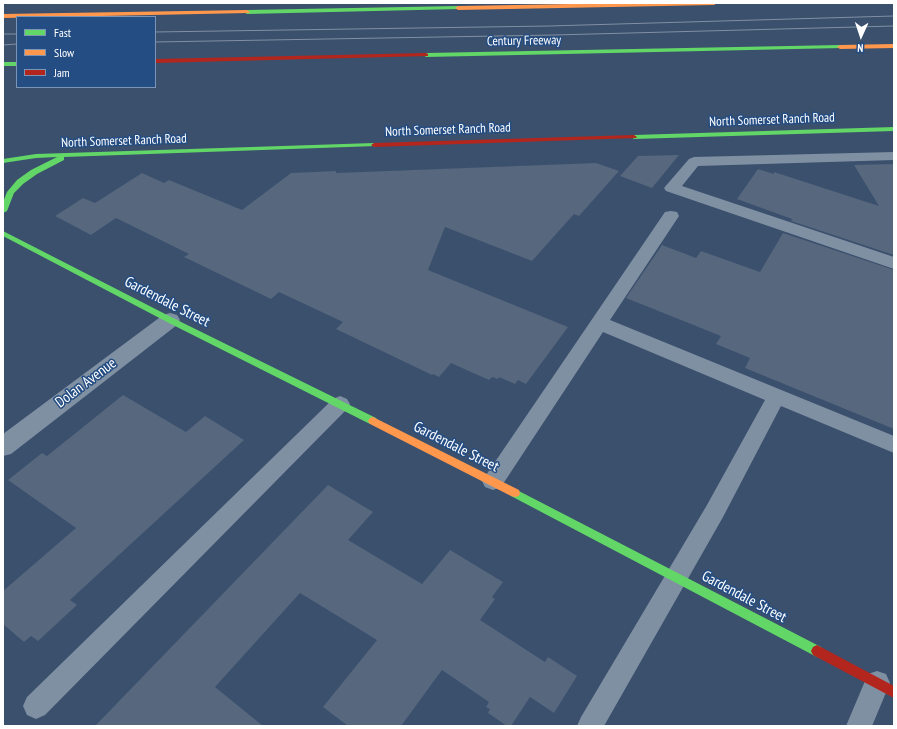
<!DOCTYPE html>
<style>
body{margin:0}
#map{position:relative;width:897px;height:729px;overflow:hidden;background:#3a506d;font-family:"PT Sans Narrow",sans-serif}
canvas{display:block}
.frame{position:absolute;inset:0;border:4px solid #fff;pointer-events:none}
.legend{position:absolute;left:16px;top:16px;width:140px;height:72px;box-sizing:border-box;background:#244d83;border:1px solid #7c94b5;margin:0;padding:5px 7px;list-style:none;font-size:12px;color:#fff}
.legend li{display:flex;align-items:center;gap:8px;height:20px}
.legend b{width:20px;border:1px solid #7c94b5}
.north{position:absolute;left:841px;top:16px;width:40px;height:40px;-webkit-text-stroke:3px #244d83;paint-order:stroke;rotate:183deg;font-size:11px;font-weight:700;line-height:16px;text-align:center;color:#fff}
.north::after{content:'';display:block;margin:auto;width:14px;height:18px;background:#fff;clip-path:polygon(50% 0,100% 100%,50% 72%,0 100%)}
</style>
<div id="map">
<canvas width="897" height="729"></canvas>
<div class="frame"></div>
<ul class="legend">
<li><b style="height:5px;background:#63d668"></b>Fast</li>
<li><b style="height:5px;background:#ff974d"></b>Slow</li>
<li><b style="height:5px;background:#b3261e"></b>Jam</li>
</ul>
<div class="north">N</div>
</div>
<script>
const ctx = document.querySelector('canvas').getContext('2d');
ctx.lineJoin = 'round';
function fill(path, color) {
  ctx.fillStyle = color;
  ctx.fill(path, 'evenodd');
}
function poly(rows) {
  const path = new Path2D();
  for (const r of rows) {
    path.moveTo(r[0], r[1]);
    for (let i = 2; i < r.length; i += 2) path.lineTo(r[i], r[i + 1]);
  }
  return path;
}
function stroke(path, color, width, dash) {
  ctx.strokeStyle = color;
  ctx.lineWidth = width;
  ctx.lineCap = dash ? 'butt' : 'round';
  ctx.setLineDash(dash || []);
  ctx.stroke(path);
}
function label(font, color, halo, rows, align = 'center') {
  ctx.font = font + ' "PT Sans Narrow",sans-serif';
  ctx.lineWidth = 3;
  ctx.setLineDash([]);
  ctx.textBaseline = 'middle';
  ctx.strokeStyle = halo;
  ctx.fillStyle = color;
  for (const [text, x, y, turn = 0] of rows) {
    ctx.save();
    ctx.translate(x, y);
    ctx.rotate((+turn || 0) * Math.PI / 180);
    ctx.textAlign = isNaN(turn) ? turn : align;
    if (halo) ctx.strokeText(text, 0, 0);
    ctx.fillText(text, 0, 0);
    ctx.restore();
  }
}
const building = poly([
 [679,155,652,188,620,176,638,156],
 [596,163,619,171,579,216,574,214,532,261,445,227,428,270,568,327,526,384,518,380,515,384,499,377,498,379,492,377,489,380,451,363,439,377,433,374,432,375,336,329,343,322,279,292,271,299,184,257,189,254,116,218,91,235,55,216,83,198,95,203,142,173,164,183,169,180,242,210,291,173,336,171,336,173],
 [894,164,894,255,791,221,792,219,737,199,758,169,774,174,774,172,879,206,854,165],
 [783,233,894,270,894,429,745,368,750,358,716,344,721,336,626,298,662,245,696,258,701,251,760,272],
 [123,395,186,432,205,416,244,440,70,600,77,605,38,641,31,636,24,642,3,624,3,591,76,528,8,480,42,453,47,456],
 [328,485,373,512,348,540,422,584,450,550,503,582,492,597,495,599,480,620,545,662,548,657,577,676,554,713,530,697,511,726,507,726,488,713,490,709,486,707,489,702,442,670,401,726,348,726,323,707,377,640,300,593,215,687,263,726,95,726]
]);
const lane = poly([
 [894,152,894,160,698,166,682,186,894,257,894,269,666,191,664,188,689,159,694,157,894,152],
 [671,211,677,212,679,216,610,320,894,436,894,453,781,406,723,517,604,726,577,726,581,717,707,505,765,400,603,332,501,487,493,490,485,487,482,481,665,212,671,211],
 [340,396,347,399,350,404,347,409,45,715,36,719,27,715,23,706,27,697,333,399,340,396],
 [877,671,886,674,890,683,872,726,846,726,868,674,877,671]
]);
const street = poly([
 [170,313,177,315,180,320,177,325,11,454,3,456,3,434,163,315,170,313]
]);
const fast = poly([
 [458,6,460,7,460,9,247,14,244,12,247,10,458,6],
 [840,45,843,47,842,48,426,57,423,55,426,53,840,45],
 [3,62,17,62,17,66,3,66,3,62],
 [894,127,894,131,634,139,631,137,634,135,894,127],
 [374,143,376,144,376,146,64,157,64,160,37,174,23,184,14,193,7,211,3,213,3,202,7,192,17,180,31,170,57,157,36,158,3,163,3,159,36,154,374,143],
 [3,231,173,318,376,418,378,421,376,424,370,424,167,322,3,236,3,231],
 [515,489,821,647,823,651,821,655,817,657,813,655,511,496,510,493,511,490,515,489]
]);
const slow = poly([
 [627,3,717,3,714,5,458,10,455,8,458,6,627,3],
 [247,10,250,12,249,13,3,18,3,14,247,10],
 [894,44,894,48,840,49,837,47,840,45,894,44],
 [373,417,519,490,520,493,519,496,515,497,511,496,370,424,368,421,370,418,373,417]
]);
const jam = poly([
 [426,53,428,54,428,56,155,63,155,59,426,53],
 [634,135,637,137,636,138,374,147,371,145,374,143,634,135],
 [817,645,894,686,894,698,813,655,811,651,813,647,817,645]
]);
const tram = poly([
 [155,32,549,26,894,16],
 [3,34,17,34],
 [155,42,554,35,894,26],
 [3,45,17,44]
]);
const farStreetnames = [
 ["Century Freeway",524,41,-1],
 ["North Somerset Ranch Road",772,120,-2],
 ["North Somerset Ranch Road",448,130,-2],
 ["North Somerset Ranch Road",124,141,-2]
];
const streetNames = [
 ["Gardendale Street",167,302,27],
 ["Dolan Avenue",86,383,-37],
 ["Gardendale Street",456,447,27],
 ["Gardendale Street",744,597,28]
];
fill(building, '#56677e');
fill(lane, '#8090a3');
fill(street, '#8090a3');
fill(fast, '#63d668');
fill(slow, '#ff974d');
fill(jam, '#b3261e');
stroke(tram, '#8190a3', 1);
label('13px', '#fff', '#244d83', farStreetnames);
label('15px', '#fff', '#244d83', streetNames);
</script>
